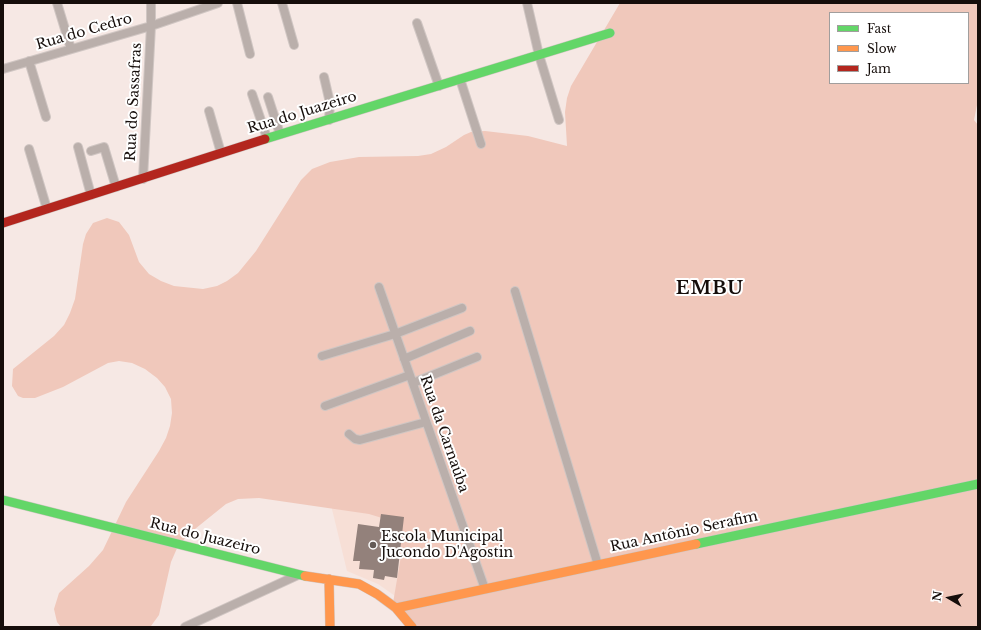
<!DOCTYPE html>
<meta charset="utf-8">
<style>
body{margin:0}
#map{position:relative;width:981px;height:630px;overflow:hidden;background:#f6e8e4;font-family:"Libre Baskerville",serif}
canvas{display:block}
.frame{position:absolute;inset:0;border:4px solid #150d0a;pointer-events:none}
.legend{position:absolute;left:829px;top:12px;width:140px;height:72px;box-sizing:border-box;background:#fff;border:1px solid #a19e9d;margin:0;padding:5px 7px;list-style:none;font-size:12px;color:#150d0a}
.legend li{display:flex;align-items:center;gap:8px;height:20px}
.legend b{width:20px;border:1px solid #a19e9d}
.north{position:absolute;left:929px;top:578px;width:40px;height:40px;-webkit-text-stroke:3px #fff;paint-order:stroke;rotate:279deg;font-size:11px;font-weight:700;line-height:16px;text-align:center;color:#150d0a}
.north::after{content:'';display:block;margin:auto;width:14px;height:18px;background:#150d0a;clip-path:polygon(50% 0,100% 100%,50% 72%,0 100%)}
</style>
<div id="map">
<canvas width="981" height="630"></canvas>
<div class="frame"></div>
<ul class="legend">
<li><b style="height:5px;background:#63d668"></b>Fast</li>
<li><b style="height:5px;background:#ff974d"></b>Slow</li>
<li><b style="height:5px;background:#b3261e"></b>Jam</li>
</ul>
<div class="north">N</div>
</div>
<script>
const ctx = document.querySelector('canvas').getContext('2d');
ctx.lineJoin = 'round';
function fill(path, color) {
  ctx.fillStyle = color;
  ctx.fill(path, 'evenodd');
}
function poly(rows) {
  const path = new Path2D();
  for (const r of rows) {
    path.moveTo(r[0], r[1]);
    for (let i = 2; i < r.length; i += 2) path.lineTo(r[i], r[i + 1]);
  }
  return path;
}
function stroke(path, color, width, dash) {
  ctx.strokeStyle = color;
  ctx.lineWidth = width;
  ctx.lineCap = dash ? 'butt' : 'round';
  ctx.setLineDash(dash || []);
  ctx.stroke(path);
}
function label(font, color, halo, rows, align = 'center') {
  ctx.font = font + ' "Libre Baskerville",serif';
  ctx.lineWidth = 4;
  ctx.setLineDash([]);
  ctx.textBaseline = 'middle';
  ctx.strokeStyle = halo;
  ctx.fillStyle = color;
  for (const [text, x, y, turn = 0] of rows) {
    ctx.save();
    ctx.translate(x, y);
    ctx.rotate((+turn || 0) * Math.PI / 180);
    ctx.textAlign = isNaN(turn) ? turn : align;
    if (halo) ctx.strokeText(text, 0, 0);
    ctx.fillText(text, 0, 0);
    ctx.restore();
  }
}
const built = poly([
 [330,501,404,517,398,598,378,584,347,571]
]);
const green = poly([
 [620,3,978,3,978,100,974,120,978,125,978,627,414,627,393,603,401,556,401,542,397,529,382,518,369,514,259,498,238,499,226,504,190,533,178,546,171,562,159,615,151,626,61,627,57,622,54,609,59,593,89,566,103,550,126,502,159,451,166,438,170,426,172,413,171,399,165,387,157,378,145,369,132,363,119,361,108,363,63,387,35,398,23,398,18,396,12,386,13,369,54,336,64,325,70,313,75,299,83,244,86,234,93,223,107,218,119,222,129,235,139,262,149,274,161,281,174,286,203,289,217,286,227,281,238,273,256,251,301,180,312,169,330,162,359,157,418,156,431,154,446,147,464,135,471,132,485,131,528,136,567,146,565,112,567,98,571,86],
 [830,13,968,13,968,83,830,83]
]);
const building = poly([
 [381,514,404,517,397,578,385,576,384,580,373,578,374,570,359,569,360,561,353,561,358,524,379,527]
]);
const street = poly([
 [57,3,71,49],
 [237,3,250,54],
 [282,3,294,45],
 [527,3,539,55,559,120],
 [417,23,439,86],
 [29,61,46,117],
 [3,69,151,26,218,3],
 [324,77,330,103,329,120],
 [460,79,481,144],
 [252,94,267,138],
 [268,97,280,134],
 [209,111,221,153],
 [78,147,91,195],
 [29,149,47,209],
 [91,151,104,147,116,187],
 [143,179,151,26,151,3],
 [379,287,485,589],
 [515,291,598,565],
 [322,356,395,334,462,308],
 [404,359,470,331],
 [413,383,477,357],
 [325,406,410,375],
 [349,434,355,439,360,440,426,422],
 [185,627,298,575]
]);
const fast = poly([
 [265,139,610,33],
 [3,500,305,576],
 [696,544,978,484]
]);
const slow = poly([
 [305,576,359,584,377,594,396,608,412,627],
 [329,579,330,627],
 [396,608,696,544]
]);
const jam = poly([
 [3,223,265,139]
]);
const markers = [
 [373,545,4,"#645a56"]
];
const streetNames = [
 ["Rua do Cedro",84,32,-16],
 ["Rua do Sassafras",134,102,-87],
 ["Rua do Juazeiro",302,113,-17],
 ["Rua da Carnaúba",444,434,71],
 ["Rua Antônio Serafim",684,532,-12],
 ["Rua do Juazeiro",205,537,14]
];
const poiNames = [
 ["Escola Municipal",381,537],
 ["Jucondo D'Agostin",381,553]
];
const districtNames = [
 ["EMBU",710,289]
];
fill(built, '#f7dfd6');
fill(green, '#f0c8bb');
fill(building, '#93817b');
stroke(street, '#d0c6c3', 10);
stroke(fast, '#d0c6c3', 10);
stroke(slow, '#d0c6c3', 10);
stroke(jam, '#d0c6c3', 10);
stroke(street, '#baafab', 8);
stroke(fast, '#63d668', 9);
stroke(slow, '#ff974d', 9);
stroke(jam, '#b3261e', 9);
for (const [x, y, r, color] of markers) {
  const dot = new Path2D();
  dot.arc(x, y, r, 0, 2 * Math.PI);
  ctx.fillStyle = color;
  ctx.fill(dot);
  stroke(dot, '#fff', 1.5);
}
label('14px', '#150d0a', '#fff', streetNames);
label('14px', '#150d0a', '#fff', poiNames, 'left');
ctx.letterSpacing = '1px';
label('bold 18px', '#150d0a', '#fff', districtNames);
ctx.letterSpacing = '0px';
</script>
